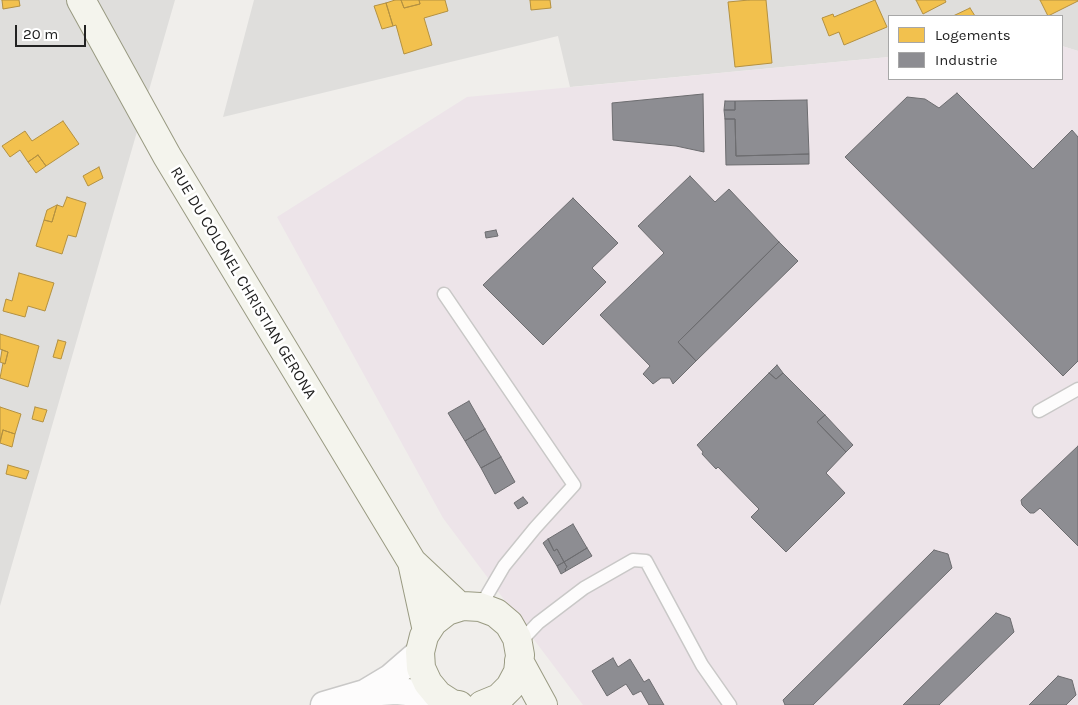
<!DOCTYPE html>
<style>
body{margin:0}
#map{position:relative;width:1078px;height:705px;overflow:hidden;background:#f0eeeb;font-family:Karla,sans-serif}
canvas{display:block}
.legend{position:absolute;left:888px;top:15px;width:175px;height:65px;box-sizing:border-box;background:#fff;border:1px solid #a7a7a7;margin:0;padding:6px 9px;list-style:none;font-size:15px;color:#222}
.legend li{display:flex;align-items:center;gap:10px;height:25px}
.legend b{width:25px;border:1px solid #a7a7a7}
.scale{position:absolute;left:15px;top:25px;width:71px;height:22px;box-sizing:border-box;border:2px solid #222;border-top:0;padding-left:6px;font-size:15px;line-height:18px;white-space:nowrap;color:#222;-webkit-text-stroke:4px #fff;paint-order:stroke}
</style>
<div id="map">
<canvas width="1078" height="705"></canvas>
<ul class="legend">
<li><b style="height:14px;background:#f2c14e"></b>Logements</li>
<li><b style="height:14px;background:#8d8d92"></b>Industrie</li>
</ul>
<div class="scale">20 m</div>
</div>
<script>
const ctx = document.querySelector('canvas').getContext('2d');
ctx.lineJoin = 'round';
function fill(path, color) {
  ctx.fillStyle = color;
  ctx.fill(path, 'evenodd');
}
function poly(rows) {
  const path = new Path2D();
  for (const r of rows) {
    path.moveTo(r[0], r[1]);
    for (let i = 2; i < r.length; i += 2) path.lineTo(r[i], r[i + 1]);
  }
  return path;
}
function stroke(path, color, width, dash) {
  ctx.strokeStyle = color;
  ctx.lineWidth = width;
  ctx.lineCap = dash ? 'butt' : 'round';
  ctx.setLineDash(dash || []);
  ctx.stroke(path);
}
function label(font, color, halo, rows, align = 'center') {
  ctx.font = font + ' Karla,sans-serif';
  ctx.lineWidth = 5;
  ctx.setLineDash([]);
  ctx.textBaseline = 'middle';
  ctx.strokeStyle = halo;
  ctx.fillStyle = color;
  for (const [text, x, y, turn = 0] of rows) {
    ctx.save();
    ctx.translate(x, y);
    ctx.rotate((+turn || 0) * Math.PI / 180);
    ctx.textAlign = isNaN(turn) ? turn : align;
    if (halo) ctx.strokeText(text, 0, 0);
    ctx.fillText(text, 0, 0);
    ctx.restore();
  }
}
const residential = poly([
 [0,0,175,0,0,606],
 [254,0,1078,0,1078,51,1062,46,1062,16,889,16,889,57,570,87,558,36,223,117]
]);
const industrial = poly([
 [1062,46,1078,51,1078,705,583,705,443,518,277,217,467,97,889,57,889,79,1062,79]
]);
const homes = poly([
 [2,0,19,0,20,6,3,9,2,0],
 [395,0,401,0,404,8,420,4,419,0,445,0,448,11,424,18,432,45,404,54,396,25,393,26,386,3,395,0],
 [401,0,419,0,420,4,404,8,401,0],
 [530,0,550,0,551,8,531,10,530,0],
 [749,0,766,0,772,63,735,67,728,2,749,0],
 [875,0,887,27,844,45,839,32,829,36,822,18,833,14,834,17,875,0],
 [916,0,945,0,946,2,923,14,916,0],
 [1040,0,1078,0,1078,1,1048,16,1040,0],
 [386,3,393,26,382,29,374,6,386,3],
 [970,8,975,16,953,16,970,8],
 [63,121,79,144,46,166,38,155,28,162,20,150,10,157,2,146,25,131,32,141,63,121],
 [38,155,46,166,36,173,28,162,38,155],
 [99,167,103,178,88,186,83,176,99,167],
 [67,197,86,203,76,237,68,235,62,254,36,246,44,220,52,222,57,205,63,207,67,197],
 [57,205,52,222,44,220,47,210,57,205],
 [19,273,54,283,45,311,28,306,25,317,3,311,6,299,12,301,19,273],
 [0,334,39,346,28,387,0,378,3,363,5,364,8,352,0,349,0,334],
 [58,340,66,342,61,359,53,357,58,340],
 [2,350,8,352,5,364,0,362,2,350],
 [0,407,21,414,15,434,3,430,0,441,0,407],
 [35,407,47,410,43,422,32,419,35,407],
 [3,430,15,434,12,447,0,443,3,430],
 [8,465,29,471,26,479,6,474,8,465]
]);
const industry = poly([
 [957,93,1033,169,1072,130,1078,137,1078,361,1063,376,845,157,907,97,925,99,939,108,957,93],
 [703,94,704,152,676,146,613,140,612,103,703,94],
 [807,100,809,154,736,156,735,119,725,119,724,110,735,110,735,101,807,100],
 [725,101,735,101,735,110,724,110,725,101],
 [725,119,735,119,736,156,809,154,809,164,726,165,725,119],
 [690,176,715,202,729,189,779,242,678,342,696,361,673,384,670,378,661,378,653,384,643,374,650,366,600,315,664,253,638,226,690,176],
 [573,198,618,243,592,268,606,282,543,345,483,285,573,198],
 [496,230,498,236,486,238,485,232,496,230],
 [779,242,798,261,696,361,678,342,779,242],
 [777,365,783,373,776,379,769,373,777,365],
 [769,373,776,379,783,373,825,415,817,422,846,452,826,473,845,493,786,552,751,517,759,509,718,467,716,469,702,454,703,452,697,445,769,373],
 [469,401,485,429,465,441,448,413,469,401],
 [825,415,853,445,846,452,817,422,825,415],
 [485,429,501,457,481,468,465,441,485,429],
 [1078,446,1078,546,1040,508,1034,513,1030,513,1022,505,1021,500,1078,446],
 [501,457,515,482,495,494,481,468,501,457],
 [523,497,528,503,518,509,514,503,523,497],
 [573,524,587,548,564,562,557,549,554,551,548,539,573,524],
 [548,539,554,551,557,549,564,562,557,566,543,543,548,539],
 [587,548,592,556,566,571,565,569,567,567,564,562,587,548],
 [934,550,948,554,952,568,813,705,785,705,783,700,934,550],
 [564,562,567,567,565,569,566,571,561,574,557,566,564,562],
 [996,613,1010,618,1014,632,939,705,903,705,996,613],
 [613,658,618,667,630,659,644,682,649,679,664,705,649,705,641,691,633,695,626,684,607,696,592,671,613,658],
 [1058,676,1072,680,1076,695,1066,705,1029,705,1058,676]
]);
const lane = poly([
 [444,294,574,485,535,528,504,566,480,607],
 [1039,411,1078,389],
 [518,644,538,623,584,588,633,560,646,561,702,665,730,705]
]);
const street = poly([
 [366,693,396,691,438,695],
 [324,705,365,693,390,678,420,652]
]);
const secondary = poly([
 [81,0,167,156,412,562,460,607],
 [412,562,427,631],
 [519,661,543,705],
 [459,705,452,704,438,695,428,683,421,668,420,652,424,636,433,622,447,611,463,606,480,607,496,613,509,624,517,638,520,655,518,672,510,687,499,698,482,705]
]);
const streetNames = [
 ["RUE DU COLONEL CHRISTIAN GERONA",243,283,59]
];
fill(residential, '#dfdedc');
fill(industrial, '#ede4e9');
fill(homes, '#f2c14e');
stroke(homes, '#b49141', 1);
fill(industry, '#8d8d92');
stroke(industry, '#6d6d70', 1);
stroke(lane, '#c9c8c7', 15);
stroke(street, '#c9c8c7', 29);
stroke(secondary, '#999a82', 30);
stroke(lane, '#fdfcfc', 12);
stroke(street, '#fdfcfc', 26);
stroke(secondary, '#f4f4ed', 28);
label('16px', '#222', '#fff', streetNames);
</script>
